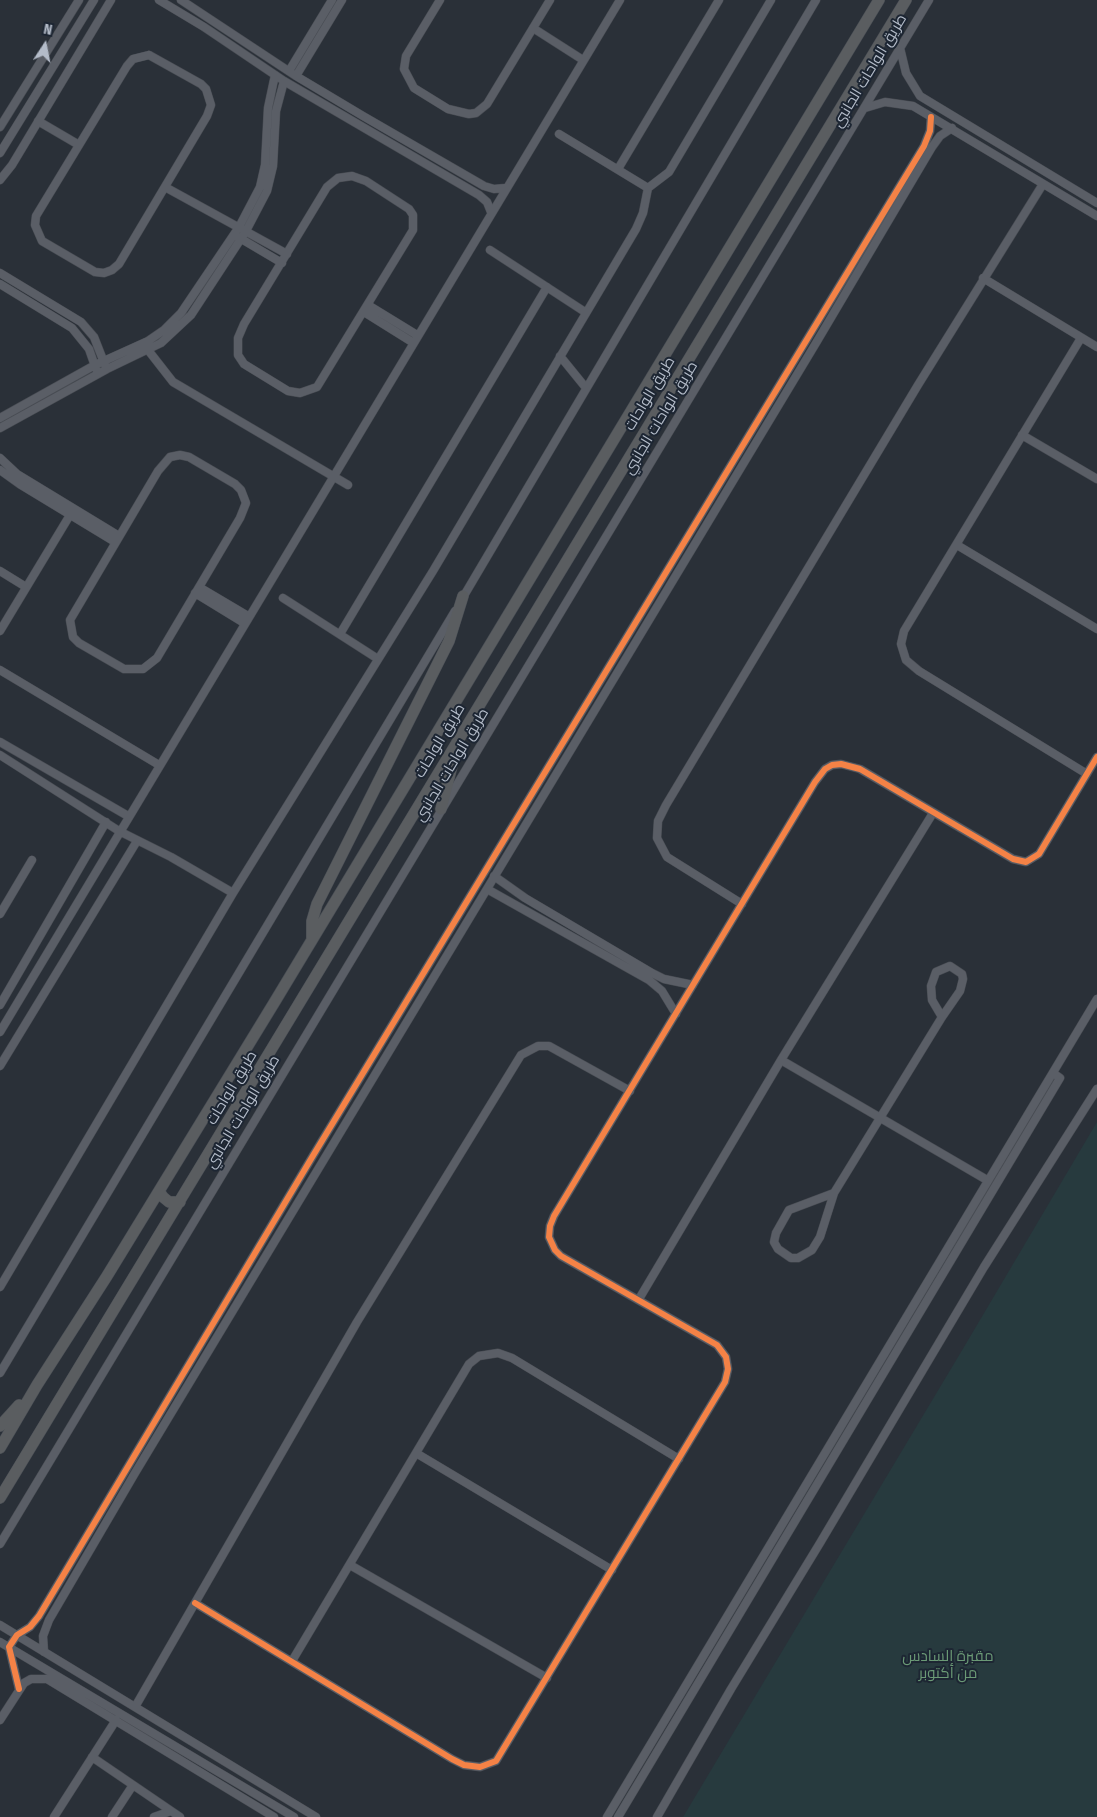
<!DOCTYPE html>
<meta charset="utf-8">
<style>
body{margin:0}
#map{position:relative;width:1097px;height:1817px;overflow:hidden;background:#2a3038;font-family:"Fira Sans Condensed",sans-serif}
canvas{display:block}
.north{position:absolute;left:20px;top:20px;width:50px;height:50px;-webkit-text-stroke:4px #1d2633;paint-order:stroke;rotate:11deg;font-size:14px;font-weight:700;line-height:20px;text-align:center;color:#b4bcc9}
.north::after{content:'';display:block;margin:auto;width:18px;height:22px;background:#b4bcc9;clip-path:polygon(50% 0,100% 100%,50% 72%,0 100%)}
</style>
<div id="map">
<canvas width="1097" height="1817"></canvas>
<div class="north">N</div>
</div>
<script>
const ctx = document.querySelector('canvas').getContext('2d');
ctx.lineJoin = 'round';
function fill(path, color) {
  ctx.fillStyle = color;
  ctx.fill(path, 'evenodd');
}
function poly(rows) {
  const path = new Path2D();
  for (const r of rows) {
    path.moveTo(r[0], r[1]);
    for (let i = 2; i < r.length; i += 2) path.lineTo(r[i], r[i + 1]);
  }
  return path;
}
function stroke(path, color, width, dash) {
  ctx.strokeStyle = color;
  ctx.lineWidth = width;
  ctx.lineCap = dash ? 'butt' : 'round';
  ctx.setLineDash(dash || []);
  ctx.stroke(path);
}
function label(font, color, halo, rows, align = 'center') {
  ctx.font = font + ' "Fira Sans Condensed",Cairo,sans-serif';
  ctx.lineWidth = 4;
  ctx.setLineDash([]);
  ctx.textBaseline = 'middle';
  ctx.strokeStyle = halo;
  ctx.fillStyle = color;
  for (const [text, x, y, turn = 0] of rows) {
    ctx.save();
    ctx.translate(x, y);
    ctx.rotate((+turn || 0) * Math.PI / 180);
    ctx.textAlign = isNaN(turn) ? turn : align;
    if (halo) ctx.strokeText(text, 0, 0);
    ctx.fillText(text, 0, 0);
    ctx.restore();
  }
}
const green = poly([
 [1097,1122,1097,1817,683,1817,964,1347]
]);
const minor = poly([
 [159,0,204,27,284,81,479,195,487,202,491,212],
 [181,0,296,76,363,116,484,186,494,189,505,188],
 [440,0,406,56,404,69,414,88,448,109,469,114,476,113,487,104,550,0],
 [533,28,583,60],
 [900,48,906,73,920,96,1097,203],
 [149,55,201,84,206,89,211,105,207,116,119,264,112,270,104,273,95,272,42,241,35,225,36,216,127,66,133,59,149,55],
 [289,71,332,0],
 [296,76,342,0],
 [865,108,885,102,913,106,1097,216],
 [38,121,79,145],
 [0,127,79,0],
 [559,134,648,188],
 [0,153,94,0],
 [618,169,719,0],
 [352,176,366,181,409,209,413,215,413,230,317,387,300,393,288,391,244,364,238,355,238,338,244,324,327,187,338,178,352,176],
 [0,180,12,165,111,0],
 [165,187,287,254],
 [238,237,282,263],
 [490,250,585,312],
 [0,273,81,322,94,337,105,365],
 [983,278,1097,347],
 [0,284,72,328,89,349,96,369],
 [368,305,417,335],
 [364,312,412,342],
 [1081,338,904,631,901,644,906,660,919,671,1087,774],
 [148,350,173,382,348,485],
 [560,356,586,388],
 [0,418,95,365,148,341,164,330,181,313,239,227,260,187,265,165,268,108,275,75],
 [0,428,107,369,161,343,191,315,246,231,267,191,273,166,276,111,284,81],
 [1022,435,1097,479],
 [180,455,189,457,235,484,241,490,246,503,240,518,157,658,143,669,124,669,79,643,73,637,70,620,158,471,170,457,180,455],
 [0,458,17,474,119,536],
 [0,470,21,485,115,542],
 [957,545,1097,629],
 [0,571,26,587],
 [199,587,248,616],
 [195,593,244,623],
 [283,598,378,659],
 [462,599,816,0],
 [0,631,70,515],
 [340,634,547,287],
 [0,670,159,765],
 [0,742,128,816],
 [0,755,119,831,171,857,233,893],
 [494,876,525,898,652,973,664,979,693,985],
 [487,889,649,980,662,991,676,1014],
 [742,904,667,857,657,838,658,821,666,805,918,385,1043,184],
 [0,914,32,860],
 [0,1005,106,822],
 [0,1032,620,0],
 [781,1060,987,1180],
 [0,1066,137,841],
 [834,1193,820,1237,812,1250,798,1258,791,1258,778,1249,774,1242,776,1233,789,1210,834,1193,942,1017,960,991,963,979,962,974,950,966,936,972,931,986,932,1000,942,1017],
 [0,1287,233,893,433,571,636,229,643,213,648,188,669,172,771,0],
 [639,1299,781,1060,933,813],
 [0,1373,455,611],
 [416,1453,612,1570],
 [0,1544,929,0],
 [350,1565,547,1678],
 [195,1603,452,1759,464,1765,480,1767,496,1761,725,1382,728,1369,726,1357,717,1345,561,1256,555,1250,549,1237,550,1226,554,1216,815,782,825,769,832,765,841,764,860,769,1013,859,1026,862,1039,854,1097,757],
 [0,1625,316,1817],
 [0,1642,294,1817],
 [44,1652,43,1636,49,1620,135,1473,816,343,932,147,940,136,952,128],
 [292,1661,469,1364,479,1356,498,1353,512,1358,679,1459],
 [19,1689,9,1647,17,1635,30,1627,39,1616,314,1154,924,146,930,131,931,117],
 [135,1707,357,1322,521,1055,538,1046,549,1046,630,1091],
 [0,1720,24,1683,31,1679,47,1679,274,1817],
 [92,1757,180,1817],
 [54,1817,116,1720],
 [112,1817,133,1785],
 [154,1817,171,1811],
 [607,1817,1097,999],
 [618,1817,1060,1078,1053,1073],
 [657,1817,731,1689,820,1543,984,1267,1097,1089]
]);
const highway = poly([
 [441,809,456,750],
 [312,940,312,921,317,904,449,641,463,596],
 [159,1191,163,1197,169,1202,180,1202],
 [0,1426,19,1405],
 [0,1448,37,1385,107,1276,274,1003,879,0],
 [0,1498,906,0]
]);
const cycleway = poly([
 [195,1603,452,1759,464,1765,480,1767,496,1761,725,1382,728,1369,726,1357,717,1345,561,1256,555,1250,549,1237,550,1226,554,1216,815,782,825,769,832,765,841,764,860,769,1013,859,1026,862,1039,854,1097,757],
 [19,1689,9,1647,17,1635,30,1627,39,1616,314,1154,924,146,930,131,931,117]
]);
const streetNames = [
 ["طريق الواحات الجانبي",870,71,-59],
 ["طريق الواحات",650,394,-59],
 ["طريق الواحات الجانبي",661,418,-59],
 ["طريق الواحات",440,741,-59],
 ["طريق الواحات الجانبي",452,765,-59],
 ["طريق الواحات",232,1088,-59],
 ["طريق الواحات الجانبي",243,1112,-59]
];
const parkNames = [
 ["مقبرة السادس",948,1657],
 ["من أكتوبر",948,1674]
];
fill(green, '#273a3e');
stroke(minor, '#484c53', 9);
stroke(highway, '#474c53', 12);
stroke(minor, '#5a5e66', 8);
stroke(highway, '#5a5d60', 11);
stroke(cycleway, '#f48246', 6);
label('15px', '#b4bcc9', '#1d2633', streetNames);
label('15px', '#6b9a76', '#1d2633', parkNames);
</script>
